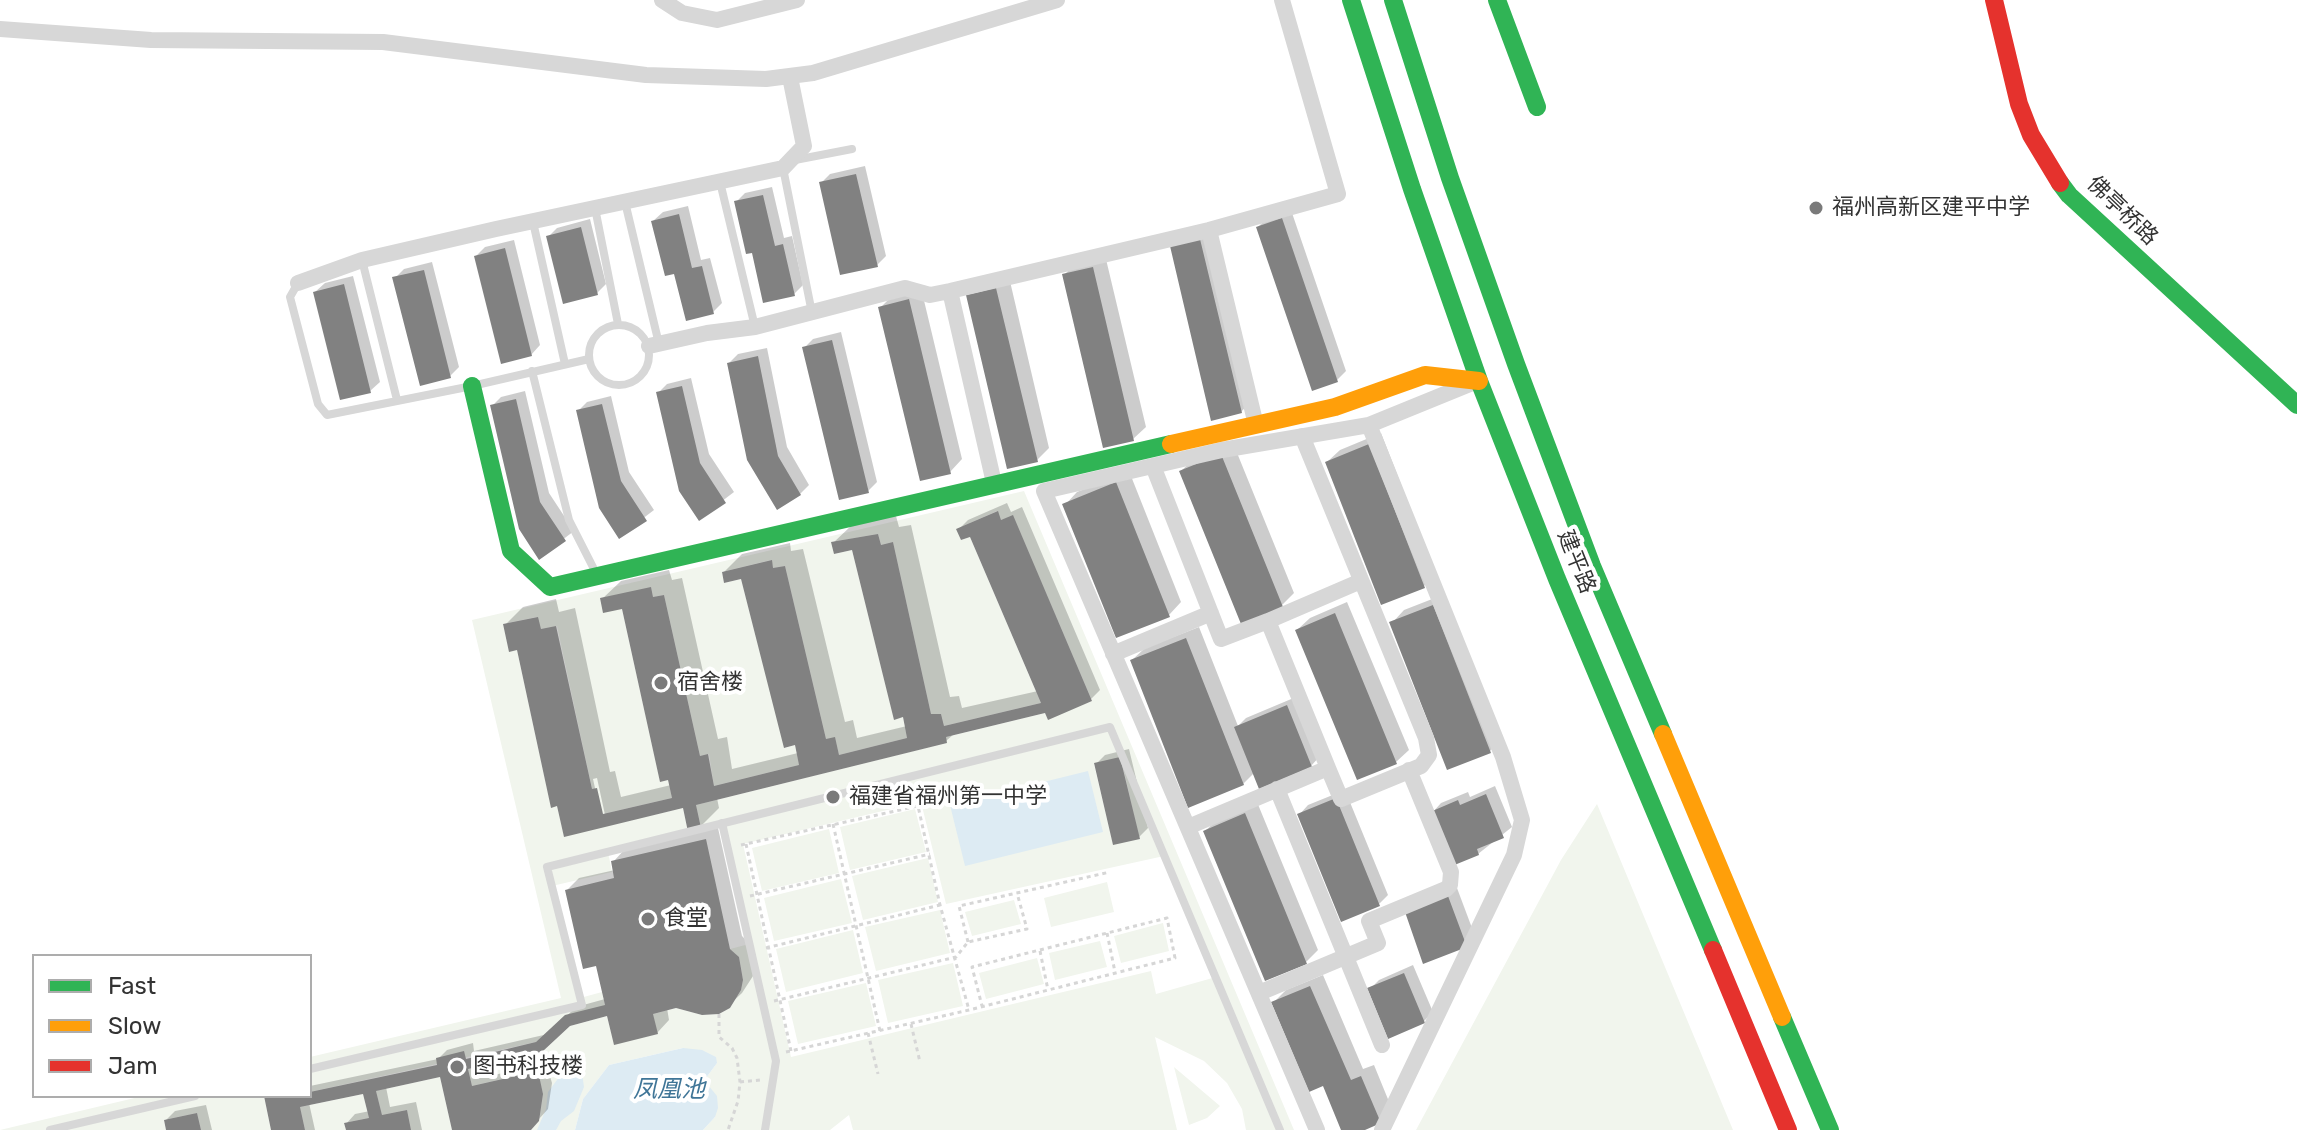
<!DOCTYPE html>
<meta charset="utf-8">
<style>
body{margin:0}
#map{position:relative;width:2297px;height:1130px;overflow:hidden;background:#fff;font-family:Rubik,sans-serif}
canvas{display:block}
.legend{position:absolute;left:32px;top:954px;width:280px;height:144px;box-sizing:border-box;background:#fff;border:2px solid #adadad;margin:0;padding:10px 14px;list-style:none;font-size:24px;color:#333}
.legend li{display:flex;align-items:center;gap:16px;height:40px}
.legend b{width:40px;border:2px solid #adadad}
</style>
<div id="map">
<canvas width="2297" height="1130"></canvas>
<ul class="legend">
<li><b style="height:10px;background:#30b455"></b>Fast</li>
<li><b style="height:10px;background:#ff9f0a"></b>Slow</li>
<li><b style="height:10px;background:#e5322d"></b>Jam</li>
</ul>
</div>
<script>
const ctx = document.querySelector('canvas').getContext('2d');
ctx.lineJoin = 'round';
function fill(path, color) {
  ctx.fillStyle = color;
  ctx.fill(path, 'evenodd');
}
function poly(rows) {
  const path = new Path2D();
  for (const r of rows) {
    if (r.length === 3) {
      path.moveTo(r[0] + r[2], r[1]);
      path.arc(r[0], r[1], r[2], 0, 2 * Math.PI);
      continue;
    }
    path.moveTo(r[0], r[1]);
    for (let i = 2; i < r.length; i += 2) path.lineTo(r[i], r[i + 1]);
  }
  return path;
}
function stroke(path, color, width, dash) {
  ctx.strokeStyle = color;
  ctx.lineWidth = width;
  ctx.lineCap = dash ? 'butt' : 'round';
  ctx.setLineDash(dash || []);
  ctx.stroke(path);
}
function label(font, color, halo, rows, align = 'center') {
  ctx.font = font + ' Rubik,"Noto Sans SC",sans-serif';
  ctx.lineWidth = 8;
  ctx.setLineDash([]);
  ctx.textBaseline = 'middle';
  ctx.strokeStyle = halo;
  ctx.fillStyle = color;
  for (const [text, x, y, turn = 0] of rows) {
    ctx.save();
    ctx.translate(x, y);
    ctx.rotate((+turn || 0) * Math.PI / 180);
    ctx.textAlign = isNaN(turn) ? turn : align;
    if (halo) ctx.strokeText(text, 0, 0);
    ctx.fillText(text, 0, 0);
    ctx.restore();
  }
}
const green = poly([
 [1024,491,1294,1130,1246,1130,1242,1109,1227,1083,1204,1061,1155,1037,1177,1130,853,1130,849,1115,830,1130,703,1130,715,1117,706,1078,717,1063,683,1048,609,1065,583,1099,575,1130,531,1130,539,1121,543,1094,537,1071,472,1086,468,1069,542,1052,570,1026,607,1016,614,1044,657,1034,653,1014,676,1008,702,1015,719,1014,730,1008,741,990,743,980,739,957,730,949,749,944,722,824,701,828,696,805,946,743,946,737,1045,713,1048,719,1092,701,1013,516,1001,520,997,511,957,529,961,540,970,537,1041,703,944,726,941,714,931,714,893,542,881,545,878,534,832,542,834,554,852,550,894,719,903,717,907,738,839,755,835,738,826,739,785,566,773,568,771,560,722,572,724,583,741,579,785,748,795,745,799,765,714,786,709,754,700,756,664,595,653,597,651,587,622,609,660,781,668,780,672,798,603,814,592,789,557,626,541,629,537,617,503,624,509,651,517,650,551,807,557,806,564,836,683,808,688,832,608,852,612,872,552,886,580,998,602,992,605,1005,536,1042,310,1092,310,1057,561,998,472,620],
 [1121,758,1139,838,1113,844,1094,764],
 [921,802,946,904,1164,856,1216,977,1156,994,1151,971,791,1057,743,844],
 [1597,804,1733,1130,1416,1130,1561,860],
 [915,809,926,852,850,870,840,827],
 [829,829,839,873,762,891,752,848],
 [928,858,938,902,863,920,852,876],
 [841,879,852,923,774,941,764,898],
 [1107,882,1114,912,1051,927,1044,898],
 [1014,900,1021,924,972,936,965,912],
 [940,910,950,953,876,971,865,927],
 [1163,923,1169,951,1121,963,1114,936],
 [853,930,863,973,786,992,776,949],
 [1100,941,1107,967,1055,980,1049,953],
 [1037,958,1044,984,986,999,979,973],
 [953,963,963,1006,888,1023,878,980],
 [866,983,876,1026,798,1044,788,1001],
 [1174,1067,1220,1106,1207,1118,1189,1125],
 [440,1077,452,1130,411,1130,407,1110,382,1115,376,1091],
 [363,1094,369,1118,344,1123,346,1130,305,1130,300,1107],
 [143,1096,264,1096,271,1130,201,1130,197,1113,164,1120,166,1130,0,1130]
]);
const water = poly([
 [1088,771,1103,832,965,866,950,805],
 [683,1048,702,1050,716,1057,717,1063,706,1078,708,1085,717,1096,718,1108,715,1117,703,1130,575,1130,583,1099,609,1065],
 [570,1070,573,1075,582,1073,584,1087,574,1111,561,1121,556,1130,537,1130,546,1109,548,1092,563,1072]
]);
const shadow = poly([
 [865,166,886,256,877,265,821,183,830,174],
 [772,187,784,238,792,236,803,285,794,294,754,251,736,202,745,193],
 [688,206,701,260,710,258,722,303,713,312,676,271,653,221,663,212],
 [1291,210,1346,371,1337,380,1258,227,1267,218],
 [590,219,606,284,597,293,548,237,557,228],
 [1213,228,1253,399,1241,412,1172,247],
 [514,240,540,345,531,355,476,256,485,247],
 [1105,255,1146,427,1133,439,1064,275,1077,262],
 [432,262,459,367,450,376,395,278,404,269],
 [353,276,380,382,370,391,315,292,325,283],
 [1009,277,1049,448,1037,460,980,283],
 [921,288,962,459,950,472,881,307,893,295],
 [841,332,877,482,868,491,804,348,813,339],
 [767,348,787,447,809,485,800,494,749,459,729,363,738,354],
 [691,378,709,454,734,492,700,518,658,393,667,384],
 [525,391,549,493,574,531,540,557,492,406,501,397],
 [611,396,629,472,654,510,620,536,578,411,587,402],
 [1381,433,1436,574,1424,586,1327,462,1340,450],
 [1233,443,1294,593,1282,605,1181,471,1194,459],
 [1129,471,1181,602,1169,615,1065,505,1077,492],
 [1007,503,1011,512,1022,507,1100,690,1091,699,1049,717,1046,710,954,734,946,741,717,798,719,808,700,827,684,806,566,834,518,648,505,625,523,607,556,599,559,612,575,608,610,772,615,771,621,797,671,785,623,607,602,599,621,581,669,570,672,580,682,578,718,739,727,737,732,769,798,753,742,577,724,572,742,554,790,543,791,551,803,549,845,722,853,720,857,738,907,726,854,548,833,543,852,525,896,516,899,527,911,525,950,697,959,696,962,708,1038,691,971,534,959,529,968,520],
 [597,778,605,815,601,815,593,779],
 [1445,594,1502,739,1490,751,1392,623,1404,610],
 [1347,602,1409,750,1396,762,1297,630,1310,618],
 [1199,627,1238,726,1246,718,1296,697,1320,756,1311,766,1255,772,1243,784,1132,660,1145,648],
 [1129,749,1148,828,1139,837,1096,764,1105,755],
 [1495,786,1512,827,1478,854,1432,813,1441,803,1468,792,1470,797],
 [1345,790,1388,895,1379,904,1299,815,1308,805],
 [1257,802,1318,950,1306,962,1205,831,1218,819],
 [718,828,742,936,751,945,753,976,742,993,728,1006,667,1008,669,1020,657,1033,608,1012,569,1024,541,1050,478,1065,481,1078,546,1063,552,1083,548,1109,529,1130,454,1130,442,1074,386,1087,390,1107,416,1102,422,1130,348,1130,346,1124,355,1114,370,1111,365,1092,309,1103,315,1130,273,1130,266,1096,310,1096,310,1086,438,1059,447,1050,473,1043,474,1051,548,1034,576,1007,605,999,597,964,567,890,579,878,615,870,613,862,625,849],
 [1457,888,1475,936,1466,946,1416,904],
 [1413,965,1433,1012,1424,1021,1370,989,1379,980],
 [1323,975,1363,1069,1374,1065,1392,1109,1380,1122,1360,1130,1344,1130,1324,1083,1273,1003,1286,990],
 [206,1105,212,1130,168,1130,166,1120,175,1111]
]);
const building = poly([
 [856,174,878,267,840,275,819,182],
 [763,195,775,246,783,244,795,296,763,303,752,253,746,254,734,201],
 [679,214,692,268,702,266,714,314,686,321,674,274,665,276,651,221],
 [1282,218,1338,382,1312,391,1256,227],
 [581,227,598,295,563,304,546,236],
 [1200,239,1242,413,1211,421,1170,246],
 [505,248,532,356,501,364,474,256],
 [1093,267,1134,441,1103,448,1062,274],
 [424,270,451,378,420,386,392,277],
 [344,284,371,393,340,400,313,292],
 [996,288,1038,462,1007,469,966,295],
 [909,299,951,474,920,481,878,307],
 [832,340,869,493,839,500,802,347],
 [758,356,778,456,801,495,777,510,747,460,727,363],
 [682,386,700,463,726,503,699,521,679,491,656,392],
 [516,399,540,502,566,541,539,560,519,529,490,405],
 [602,404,621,481,647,521,619,539,599,508,576,410],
 [1369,444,1425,588,1381,605,1325,462],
 [1221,454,1283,607,1241,624,1179,471],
 [1116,482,1170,617,1116,638,1062,504],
 [998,511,1001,520,1013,515,1092,701,1048,720,1045,713,946,737,947,743,696,805,701,828,688,832,683,808,564,837,557,806,551,808,517,650,509,652,503,624,538,617,541,629,556,626,592,789,597,788,603,814,672,798,668,780,660,782,622,609,603,613,600,598,651,587,653,597,664,595,700,756,708,754,714,786,799,765,795,745,784,748,741,579,724,583,722,572,772,560,773,568,785,566,826,739,835,737,839,755,907,738,903,717,894,720,852,550,834,554,831,542,878,534,881,545,893,542,931,714,941,714,944,726,1041,703,970,537,961,540,956,529],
 [1433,605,1491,753,1447,770,1389,622],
 [1335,613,1397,764,1357,780,1295,630],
 [1186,638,1244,785,1188,808,1130,660],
 [1287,705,1312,767,1259,789,1234,727],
 [1120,757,1140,839,1113,845,1094,763],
 [1486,794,1504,838,1477,849,1479,855,1452,866,1430,812,1458,800,1460,805],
 [1336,798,1380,906,1341,922,1297,814],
 [1245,813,1307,964,1265,981,1203,831],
 [706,839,730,949,739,957,743,980,741,990,730,1008,719,1014,702,1015,676,1008,653,1014,658,1034,614,1045,607,1016,570,1026,542,1052,468,1069,472,1086,538,1071,543,1094,539,1121,531,1130,452,1130,440,1077,376,1091,382,1115,407,1110,411,1130,346,1130,344,1123,369,1118,363,1094,300,1107,305,1130,271,1130,264,1096,310,1096,310,1092,437,1065,436,1058,464,1051,466,1059,536,1042,565,1015,605,1005,596,966,583,969,565,890,614,878,611,861],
 [1448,896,1467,947,1423,964,1405,912],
 [1404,973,1425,1023,1388,1039,1367,988],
 [1310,986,1351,1080,1361,1076,1381,1123,1365,1130,1341,1130,1323,1086,1309,1092,1271,1002],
 [197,1113,201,1130,166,1130,164,1120]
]);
const path = poly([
 [833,824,880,1031],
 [746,844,791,1051],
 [741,845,918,806,940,905,969,1010],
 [750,896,930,854],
 [1107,933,1115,972],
 [968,942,959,906,1110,872],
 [766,948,940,905],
 [1040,951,1048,990],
 [774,1001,956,957,968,942,1027,929,1017,893],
 [719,1014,719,1037,732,1048,737,1058,740,1082,738,1101,728,1130],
 [911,1024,920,1062],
 [868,1033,878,1074],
 [786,1052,969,1010,1175,958,1167,918,972,967,982,1006],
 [740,1082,760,1080]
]);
const lane = poly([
 [795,160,852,149],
 [783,168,812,313],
 [720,182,755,327],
 [625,202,659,344],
 [595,208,618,324],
 [533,222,565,364],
 [362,260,397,400],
 [298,283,290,297,318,404,327,415,472,386,589,359],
 [619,355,30],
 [532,371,569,520,597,575],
 [722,823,776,1061,765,1130],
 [310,1069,582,1005,547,867,1110,727,1280,1130],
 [50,1130,195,1096]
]);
const street = poly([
 [662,0,682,13,717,20,797,0],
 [0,29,151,40,383,42,646,75,766,79,813,73,1057,0],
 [1209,230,1256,425],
 [298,283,362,260,496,229,783,168,804,146,790,77],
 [950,291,994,483],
 [649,346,707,333,755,327,905,288,930,295,950,291,1209,230,1338,194,1282,0],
 [1302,436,1426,738,1429,755,1421,766,1341,799,1328,768],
 [1153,466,1221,639,1268,621],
 [1113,654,1211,613],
 [1277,789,1382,1045],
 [1188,827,1328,768,1268,621,1361,581],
 [1259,993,1378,943,1369,921,1446,889,1450,885,1451,872,1409,770],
 [1317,1130,1044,491,1222,450,1369,425],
 [1382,1130,1514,855,1522,820,1503,757,1369,425,1477,381]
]);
const fast = poly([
 [1351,0,1412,189,1479,381,1557,579,1713,950],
 [1393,0,1450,178,1516,364,1592,566,1663,734],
 [1497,0,1537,107],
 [2060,183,2069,195,2297,405],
 [472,386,511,551,550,587,1171,444],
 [1782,1017,1830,1130]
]);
const slow = poly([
 [1171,444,1335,407,1425,375,1479,381],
 [1663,734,1782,1017]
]);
const jam = poly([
 [1994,0,2019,104,2031,135,2060,183],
 [1713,950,1788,1130]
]);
const markers = [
 [1816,208,8,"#7a7a7a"],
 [661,683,8,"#7a7a7a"],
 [833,797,8,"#7a7a7a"],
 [648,919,8,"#7a7a7a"],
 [457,1067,8,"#7a7a7a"]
];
const poiNames = [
 ["福州高新区建平中学",1832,208],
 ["宿舍楼",677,683],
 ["福建省福州第一中学",849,797],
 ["食堂",664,919],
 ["图书科技楼",473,1067]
];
const streetNames = [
 ["佛亭桥路",2122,211,44],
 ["建平路",1576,562,68]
];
const waterNames = [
 ["凤凰池",669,1090]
];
fill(green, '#f1f5ed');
fill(water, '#ddebf3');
fill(shadow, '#0003');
fill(building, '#818181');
stroke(path, '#d6d6d6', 3, [4, 4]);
stroke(lane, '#d7d7d7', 8);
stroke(street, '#d7d7d7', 16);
stroke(fast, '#30b455', 18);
stroke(slow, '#ff9f0a', 18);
stroke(jam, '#e5322d', 18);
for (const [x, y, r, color] of markers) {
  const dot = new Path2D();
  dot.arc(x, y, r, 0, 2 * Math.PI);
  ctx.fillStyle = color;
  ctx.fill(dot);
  stroke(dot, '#fff', 3);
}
label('22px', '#333', '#fff', poiNames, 'left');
label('22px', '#333', '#fff', streetNames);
label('italic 24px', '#3f7597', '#fff', waterNames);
</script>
